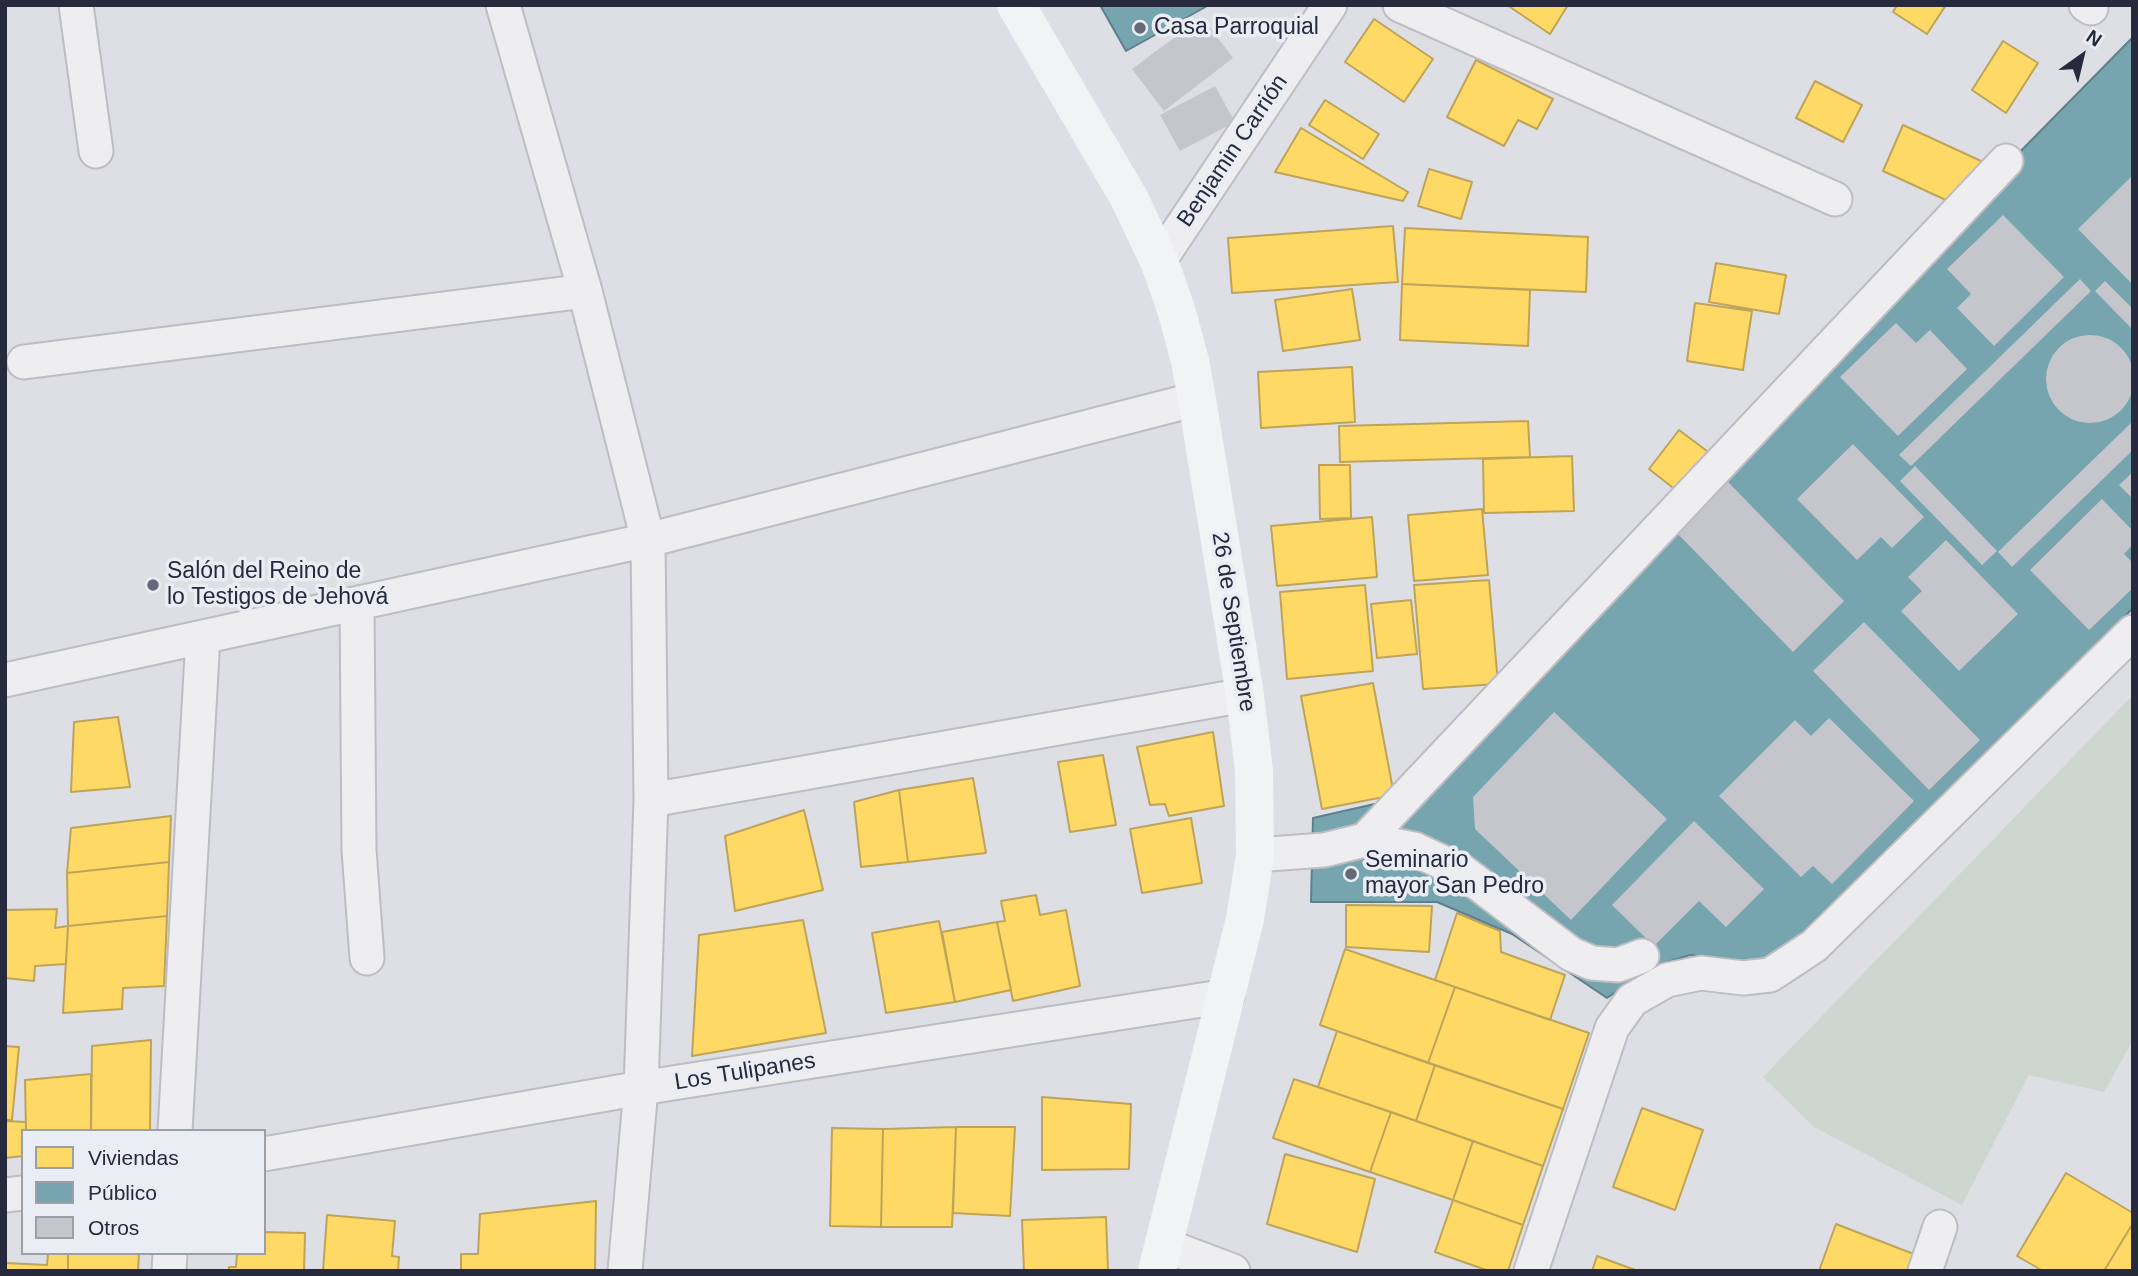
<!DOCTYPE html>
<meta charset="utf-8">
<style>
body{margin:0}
#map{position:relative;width:2138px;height:1276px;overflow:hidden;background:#dedfe4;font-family:Arial,sans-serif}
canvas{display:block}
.frame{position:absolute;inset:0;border:7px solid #262a3c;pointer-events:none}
.legend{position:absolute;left:21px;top:1129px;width:245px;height:126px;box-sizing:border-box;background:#ebedf4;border:2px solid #9c9faa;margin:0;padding:9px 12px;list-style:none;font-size:21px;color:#262a3c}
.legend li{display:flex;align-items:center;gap:14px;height:35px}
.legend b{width:35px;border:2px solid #9c9faa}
.north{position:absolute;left:2047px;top:21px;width:70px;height:70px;-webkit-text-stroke:5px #ebedf4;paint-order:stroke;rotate:34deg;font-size:19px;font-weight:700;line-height:28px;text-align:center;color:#262a3c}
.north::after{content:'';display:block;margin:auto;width:24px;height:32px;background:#262a3c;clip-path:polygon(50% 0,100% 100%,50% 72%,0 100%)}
</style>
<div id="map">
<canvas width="2138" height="1276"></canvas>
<div class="frame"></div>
<ul class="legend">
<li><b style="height:19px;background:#ffd966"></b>Viviendas</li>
<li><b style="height:19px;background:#76a5af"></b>Público</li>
<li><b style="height:19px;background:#c4c6cb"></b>Otros</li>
</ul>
<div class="north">N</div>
</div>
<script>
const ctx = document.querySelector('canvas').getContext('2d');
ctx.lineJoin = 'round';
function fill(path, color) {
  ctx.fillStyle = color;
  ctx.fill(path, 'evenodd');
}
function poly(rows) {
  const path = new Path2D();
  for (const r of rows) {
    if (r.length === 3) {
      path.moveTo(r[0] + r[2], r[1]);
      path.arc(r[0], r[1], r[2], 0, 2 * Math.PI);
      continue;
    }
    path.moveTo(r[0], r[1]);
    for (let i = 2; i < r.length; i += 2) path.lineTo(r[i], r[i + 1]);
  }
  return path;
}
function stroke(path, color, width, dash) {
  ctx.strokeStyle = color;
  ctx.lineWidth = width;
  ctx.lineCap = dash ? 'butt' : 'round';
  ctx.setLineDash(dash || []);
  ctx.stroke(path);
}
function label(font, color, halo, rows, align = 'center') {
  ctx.font = font + ' Arial,sans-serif';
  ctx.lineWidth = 7;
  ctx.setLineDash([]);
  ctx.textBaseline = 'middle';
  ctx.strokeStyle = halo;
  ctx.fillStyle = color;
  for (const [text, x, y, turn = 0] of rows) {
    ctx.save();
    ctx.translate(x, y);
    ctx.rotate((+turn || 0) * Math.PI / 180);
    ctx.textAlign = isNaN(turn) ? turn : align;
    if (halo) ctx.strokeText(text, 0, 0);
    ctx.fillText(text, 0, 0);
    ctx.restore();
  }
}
const green = poly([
 [2133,695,2133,1040,2104,1092,2029,1075,1962,1205,1814,1127,1763,1077]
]);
const homes = poly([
 [1507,5,1568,5,1550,34,1507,5],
 [1897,5,1946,5,1927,34,1893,12,1897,5],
 [1374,19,1433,59,1404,102,1345,62,1374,19],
 [2003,41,2038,63,2006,113,1972,90,2003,41],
 [1476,60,1553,99,1537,129,1518,120,1504,146,1447,117,1476,60],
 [1815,81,1862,105,1843,142,1796,118,1815,81],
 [1325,100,1379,134,1363,159,1309,125,1325,100],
 [1903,125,1981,161,1961,207,1883,171,1903,125],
 [1301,128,1408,192,1403,201,1275,172,1301,128],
 [1429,169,1472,182,1461,219,1418,206,1429,169],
 [1393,226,1398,282,1232,293,1228,238,1393,226],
 [1405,228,1588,237,1586,292,1402,284,1405,228],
 [1716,263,1786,275,1779,314,1709,302,1716,263],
 [1402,284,1530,290,1528,346,1400,340,1402,284],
 [1352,289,1360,340,1283,351,1275,300,1352,289],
 [1695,303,1752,311,1743,370,1687,361,1695,303],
 [1352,367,1355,422,1261,428,1258,372,1352,367],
 [1528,421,1530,457,1340,462,1339,426,1528,421],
 [1679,430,1711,454,1681,494,1649,469,1679,430],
 [1572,456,1574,511,1484,513,1483,459,1572,456],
 [1319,465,1350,465,1351,518,1320,519,1319,465],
 [1482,509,1488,575,1414,581,1408,515,1482,509],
 [1372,517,1377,577,1277,586,1271,526,1372,517],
 [1489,580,1498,684,1423,689,1414,585,1489,580],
 [1365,585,1373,671,1287,679,1280,592,1365,585],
 [1411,600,1417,654,1377,658,1371,604,1411,600],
 [1373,683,1394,795,1322,809,1301,696,1373,683],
 [118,717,130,787,71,792,74,722,118,717],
 [1213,732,1224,806,1169,816,1165,804,1150,805,1137,747,1213,732],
 [1103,755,1116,825,1070,832,1058,762,1103,755],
 [973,778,986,853,908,862,899,790,973,778],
 [899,790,908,862,861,867,854,802,899,790],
 [804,810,823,890,735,911,725,836,804,810],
 [171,816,169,862,67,873,71,828,171,816],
 [1191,818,1202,883,1142,893,1130,829,1191,818],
 [169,862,167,916,68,926,67,873,169,862],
 [1036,895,1040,915,1066,910,1080,986,1013,1001,997,922,1005,921,1001,901,1036,895],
 [1346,905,1432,906,1429,952,1346,947,1346,905],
 [57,909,55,928,68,926,66,964,35,966,34,981,5,978,5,910,57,909],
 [1457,913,1500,931,1501,952,1565,975,1550,1020,1435,980,1457,913],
 [167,916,164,986,123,988,122,1009,63,1013,68,926,167,916],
 [803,920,826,1033,692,1056,699,935,803,920],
 [939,921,955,1002,886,1013,872,933,939,921],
 [997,922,1011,990,955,1002,942,932,997,922],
 [1345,949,1455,987,1428,1063,1320,1025,1345,949],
 [1455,987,1589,1033,1563,1109,1428,1063,1455,987],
 [1337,1031,1435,1065,1416,1121,1318,1087,1337,1031],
 [151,1040,150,1131,91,1131,92,1046,151,1040],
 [5,1046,19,1047,12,1120,5,1120,5,1046],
 [1435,1065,1563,1109,1543,1166,1416,1121,1435,1065],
 [91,1074,91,1131,26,1131,25,1080,91,1074],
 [1294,1079,1391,1112,1370,1172,1273,1138,1294,1079],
 [1042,1097,1131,1104,1129,1169,1042,1170,1042,1097],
 [1642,1108,1703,1130,1675,1210,1613,1187,1642,1108],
 [1391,1112,1473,1141,1453,1200,1370,1172,1391,1112],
 [5,1121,26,1122,26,1131,23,1131,23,1156,5,1158,5,1121],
 [956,1127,1015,1127,1010,1216,953,1213,956,1127],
 [956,1127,952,1227,881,1227,883,1129,956,1127],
 [832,1128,883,1129,881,1227,830,1226,832,1128],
 [1473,1141,1543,1166,1523,1225,1453,1200,1473,1141],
 [1285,1154,1375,1179,1357,1252,1267,1224,1285,1154],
 [2066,1173,2133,1213,2133,1223,2104,1271,2043,1271,2017,1256,2066,1173],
 [1453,1200,1523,1225,1508,1271,1489,1271,1435,1252,1453,1200],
 [596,1201,595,1271,461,1271,461,1254,478,1254,480,1214,596,1201],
 [327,1215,395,1221,392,1256,399,1257,398,1271,323,1271,327,1215],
 [1106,1217,1108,1271,1024,1271,1022,1220,1106,1217],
 [2133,1223,2133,1271,2104,1271,2133,1223],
 [1836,1224,1924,1258,1919,1271,1819,1271,1836,1224],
 [264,1232,305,1233,304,1271,229,1271,229,1267,236,1267,237,1253,264,1253,264,1232],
 [48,1253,68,1253,68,1271,5,1271,5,1263,47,1265,48,1253],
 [68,1253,139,1253,138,1271,68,1271,68,1253],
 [1597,1256,1638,1271,1592,1271,1597,1256]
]);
const public = poly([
 [1100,5,1209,5,1126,51,1100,5],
 [2133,37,2133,608,1761,973,1729,960,1690,955,1654,966,1607,998,1512,934,1437,902,1311,902,1313,818,1379,803,2133,37]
]);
const building = poly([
 [1202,17,1233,58,1164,111,1132,69],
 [1215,86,1235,122,1180,151,1160,115],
 [2133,175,2133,285,2078,229],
 [2003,215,2064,277,1994,346,1957,308,1971,294,1947,269],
 [2080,279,2091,291,1911,466,1899,455],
 [2105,281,2133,309,2133,330,2095,291],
 [1896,323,1916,343,1930,330,1967,369,1898,436,1840,377],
 [2090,379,44],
 [2133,421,2133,450,2012,567,1998,552],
 [1853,444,1924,517,1892,548,1881,537,1857,560,1797,499],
 [1915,466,1997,551,1982,565,1900,481],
 [2133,472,2133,499,2119,485],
 [1728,482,1844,601,1793,652,1676,532],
 [2102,499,2133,531,2133,544,2124,554,2133,563,2133,588,2089,630,2030,570],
 [1946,540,2018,614,1959,671,1901,611,1922,591,1908,577],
 [1864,622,1980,740,1929,790,1813,671],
 [1554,712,1667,819,1571,920,1475,829,1473,797],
 [1829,718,1914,801,1832,884,1813,866,1801,877,1719,796,1795,720,1811,736],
 [1694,821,1764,889,1726,927,1699,901,1654,946,1612,905]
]);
const street = poly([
 [76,5,96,151],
 [503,5,585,291,648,540,651,800,641,1088,625,1271],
 [1400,5,1835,199],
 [2086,5,2091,8],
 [1159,261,1330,5],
 [24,362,585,291],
 [357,604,359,850,367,958],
 [5,680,648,540,1197,399],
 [651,800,1245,695],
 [1365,840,2006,161],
 [1255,855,1324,850,1365,840,1414,849,1463,872,1571,954,1592,963,1618,965,1642,956],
 [175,1131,203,637],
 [264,1154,641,1088,1227,996],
 [5,1195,23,1193],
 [1164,1245,1233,1271],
 [169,1271,170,1253],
 [1531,1271,1612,1028,1632,1000,1667,980,1701,973,1743,978,1770,975,1814,946,2133,632],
 [1925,1271,1940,1227]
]);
const secondary = poly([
 [1016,5,1129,198,1159,261,1176,309,1190,361,1197,399,1245,695,1254,771,1255,855,1245,919,1157,1271]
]);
const markers = [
 [1140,28,7,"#666977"],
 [153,585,7,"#666977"],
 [1351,874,7,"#666977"]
];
const poiNames = [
 ["Casa Parroquial",1154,28],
 ["Salón del Reino de",167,572],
 ["lo Testigos de Jehová",167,598],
 ["Seminario",1365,861],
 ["mayor San Pedro",1365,887]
];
const streetNames = [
 ["Benjamin Carrión",1233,151,-56],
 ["26 de Septiembre",1233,622,81],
 ["Los Tulipanes",745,1072,-9]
];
fill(green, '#cdd7cf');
fill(homes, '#ffd966');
stroke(homes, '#bea459', 2);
fill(public, '#76a5af');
stroke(public, '#5e808c', 2);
fill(building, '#c4c6cb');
stroke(street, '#bdbdc2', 37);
stroke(street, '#eeeef1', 33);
stroke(secondary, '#f2f3f5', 38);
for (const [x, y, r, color] of markers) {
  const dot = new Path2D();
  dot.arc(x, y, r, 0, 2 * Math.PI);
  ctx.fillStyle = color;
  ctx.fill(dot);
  stroke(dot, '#ebedf4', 2.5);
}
label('23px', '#262a3c', '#ebedf4', poiNames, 'left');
label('23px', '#262a3c', '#ebedf4', streetNames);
</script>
